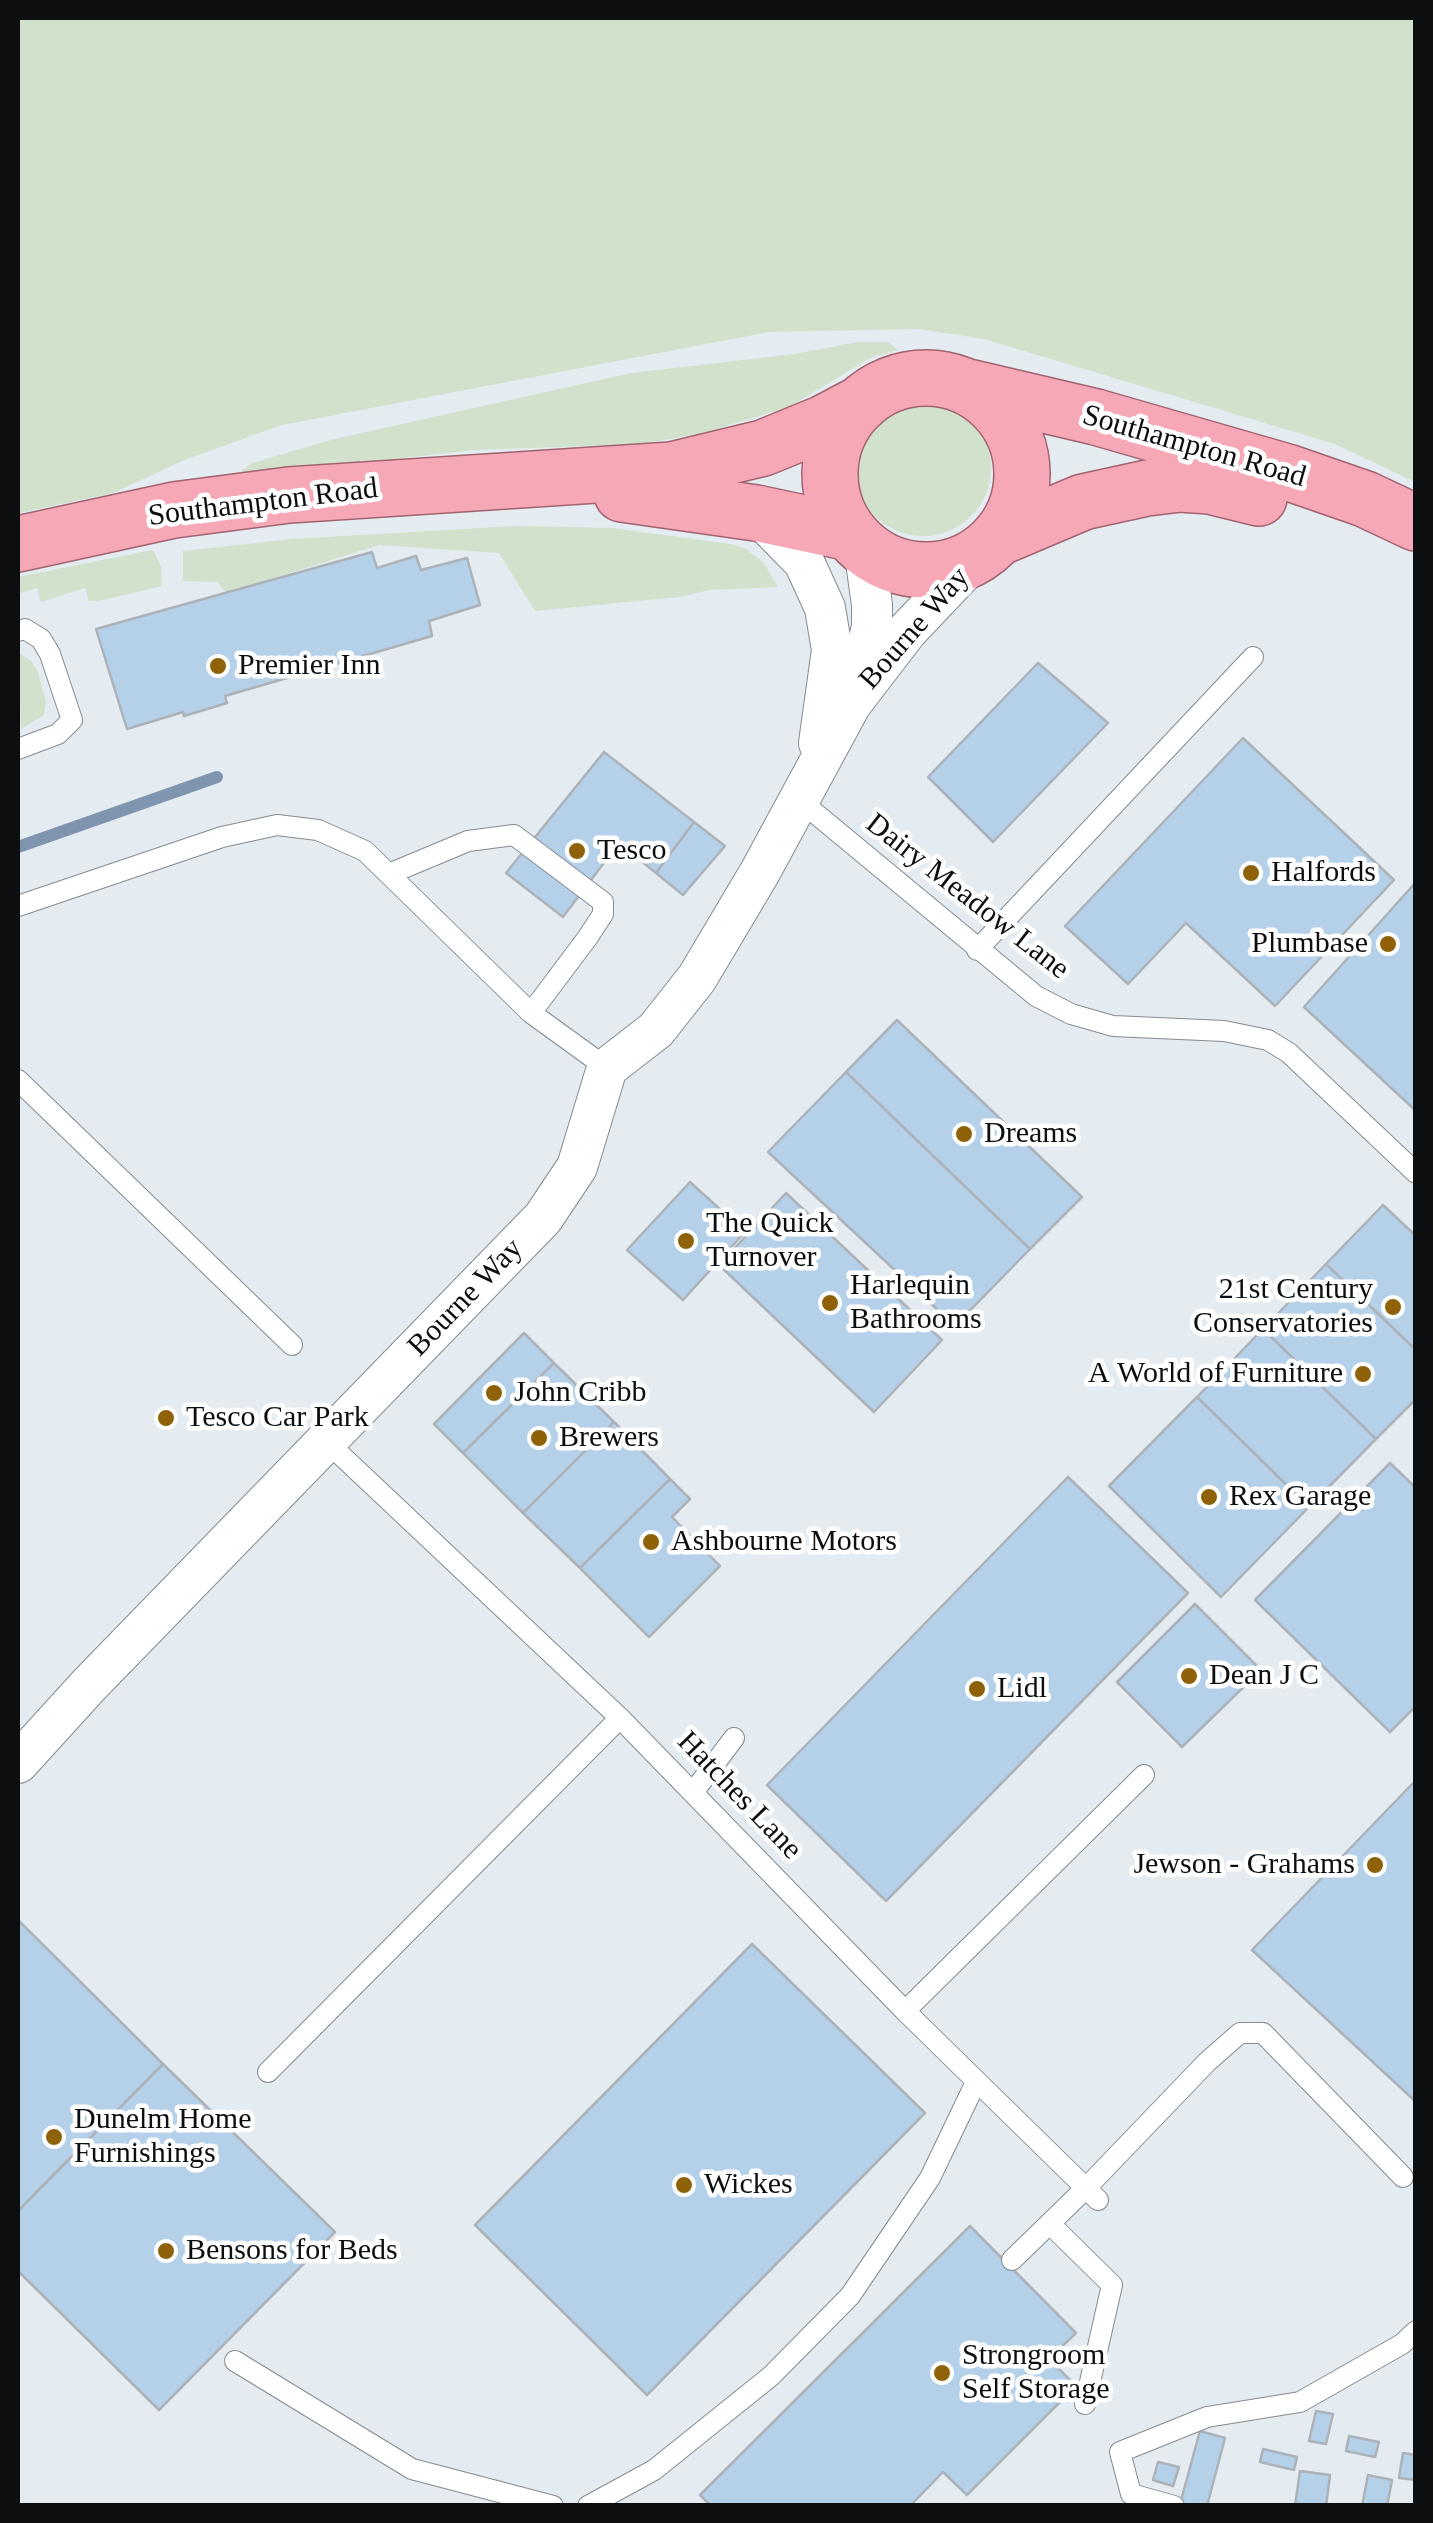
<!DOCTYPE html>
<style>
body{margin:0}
#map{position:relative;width:1433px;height:2523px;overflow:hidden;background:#e4ebf1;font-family:"Times New Roman",serif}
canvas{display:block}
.frame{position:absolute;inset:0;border:20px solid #0c0e10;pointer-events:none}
</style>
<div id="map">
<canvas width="1433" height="2523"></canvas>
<div class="frame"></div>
</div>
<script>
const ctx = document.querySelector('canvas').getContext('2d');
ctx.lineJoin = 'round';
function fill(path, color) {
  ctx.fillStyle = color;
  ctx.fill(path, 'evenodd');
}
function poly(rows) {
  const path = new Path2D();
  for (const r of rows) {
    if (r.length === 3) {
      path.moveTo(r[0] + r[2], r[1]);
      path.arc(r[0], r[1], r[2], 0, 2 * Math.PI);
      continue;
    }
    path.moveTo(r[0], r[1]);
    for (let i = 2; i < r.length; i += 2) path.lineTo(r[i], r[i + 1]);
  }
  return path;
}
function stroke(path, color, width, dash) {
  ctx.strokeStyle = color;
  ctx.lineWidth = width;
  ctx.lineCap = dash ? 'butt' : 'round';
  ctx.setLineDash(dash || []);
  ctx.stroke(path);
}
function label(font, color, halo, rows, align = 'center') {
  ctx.font = font + ' "Times New Roman",serif';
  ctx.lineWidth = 9;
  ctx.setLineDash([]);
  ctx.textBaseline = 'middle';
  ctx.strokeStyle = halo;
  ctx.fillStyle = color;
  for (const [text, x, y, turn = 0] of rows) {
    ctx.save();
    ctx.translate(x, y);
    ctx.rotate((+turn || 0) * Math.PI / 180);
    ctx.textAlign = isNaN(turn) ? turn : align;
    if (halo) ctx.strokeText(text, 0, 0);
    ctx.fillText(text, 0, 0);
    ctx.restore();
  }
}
const green = poly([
 [18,18,1415,18,1415,482,1335,444,984,339,919,329,769,332,282,425,184,460,113,493,18,513],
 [858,342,889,342,898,350,870,358,789,407,703,433,641,444,474,450,244,476,242,470,252,463,331,440,631,373,795,354],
 [923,468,68],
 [515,526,612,528,731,544,746,549,764,563,778,587,709,590,679,597,535,611,499,553,379,545,226,593,218,582,183,581,183,551,292,539],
 [153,550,161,567,162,586,99,601,89,601,85,588,41,602,37,588,18,594,18,577],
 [18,652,31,661,37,670,46,701,44,715,21,729]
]);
const stream = poly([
 [18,847,217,777]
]);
const building = poly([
 [372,552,377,568,416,556,421,570,467,558,480,605,429,621,432,636,225,696,227,703,184,716,183,712,127,729,96,629,372,552],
 [1038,663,1108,723,993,842,928,777,1038,663],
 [1243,738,1394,880,1275,1006,1186,923,1128,984,1065,926,1243,738],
 [604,752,694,822,656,873,619,843,563,917,506,873,604,752],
 [694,822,725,846,683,895,656,873,694,822],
 [1416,882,1416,1111,1304,1007,1416,882],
 [897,1020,1082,1197,1030,1249,846,1072,897,1020],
 [846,1072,1030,1249,955,1326,768,1152,846,1072],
 [690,1182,745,1232,683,1300,627,1250,690,1182],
 [786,1193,942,1340,874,1412,719,1265,786,1193],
 [1383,1205,1416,1236,1416,1350,1326,1264,1383,1205],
 [1326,1264,1416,1350,1416,1399,1376,1439,1263,1329,1326,1264],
 [1263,1329,1376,1439,1309,1507,1197,1397,1263,1329],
 [524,1333,554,1363,463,1453,434,1424,524,1333],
 [554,1363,614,1422,523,1513,463,1453,554,1363],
 [1197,1397,1309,1507,1221,1597,1109,1486,1197,1397],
 [614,1422,670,1479,580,1568,523,1513,614,1422],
 [1390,1463,1416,1488,1416,1706,1390,1732,1255,1600,1390,1463],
 [1068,1477,1188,1593,886,1901,767,1785,1068,1477],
 [670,1479,690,1499,672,1517,720,1566,649,1637,580,1568,670,1479],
 [1195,1604,1261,1670,1182,1747,1117,1682,1195,1604],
 [1416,1780,1416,2102,1252,1950,1416,1780],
 [18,1920,163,2064,18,2211,18,1920],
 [752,1944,925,2113,647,2395,475,2225,752,1944],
 [163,2064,335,2232,159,2410,18,2271,18,2211,163,2064],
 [970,2226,1076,2333,1049,2359,1076,2386,967,2495,943,2472,910,2506,711,2506,700,2495,970,2226],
 [1316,2411,1333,2414,1326,2444,1309,2441,1316,2411],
 [1200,2431,1225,2438,1207,2506,1186,2506,1180,2504,1200,2431],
 [1349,2436,1379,2442,1375,2457,1346,2451,1349,2436],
 [1263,2449,1297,2457,1294,2470,1260,2462,1263,2449],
 [1403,2453,1416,2455,1416,2480,1399,2478,1403,2453],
 [1158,2462,1179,2467,1173,2486,1153,2480,1158,2462],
 [1300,2471,1330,2475,1326,2506,1295,2506,1300,2471],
 [1368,2475,1392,2480,1387,2506,1362,2506,1368,2475]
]);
const service = poly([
 [18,631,25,629,41,639,50,654,72,720,58,734,18,749],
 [798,799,1036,996,1071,1014,1113,1026,1224,1031,1268,1040,1289,1053,1416,1173],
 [389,874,468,841,514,835,603,902,603,914,588,937,531,1013],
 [18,906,222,837,277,825,318,830,365,851,531,1013,607,1068],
 [977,950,1253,657],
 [18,1080,292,1345],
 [328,1443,620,1718,905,2011,1098,2200],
 [694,1791,734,1738],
 [905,2011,1144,1775],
 [268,2072,620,1718],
 [1050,2224,1112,2285,1085,2404],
 [1012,2260,1086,2188,1207,2062,1240,2033,1263,2033,1403,2177],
 [235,2361,412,2469,553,2506],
 [588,2506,654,2470,771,2376,850,2296,930,2178,976,2082],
 [1174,2506,1131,2494,1120,2452,1207,2417,1300,2402,1402,2344,1416,2331]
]);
const minor = poly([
 [756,513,804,562,825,608,832,650,819,743],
 [857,686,872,627,872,605,864,547],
 [18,1763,89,1685,543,1218,577,1167,607,1068,656,1030,697,978,760,872,851,704,907,631,979,555]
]);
const trunk = poly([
 [926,474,96],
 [968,387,1096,417,1287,472,1365,499,1416,523],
 [622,494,756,513,850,533],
 [998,538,1083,502,1147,488,1180,484,1210,486,1259,498],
 [18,544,174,510,289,495,672,470,763,448,824,423,862,403]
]);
const markers = [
 [218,666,10,"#8f620a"],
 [577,851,10,"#8f620a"],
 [1251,873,10,"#8f620a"],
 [1388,944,10,"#8f620a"],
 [964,1134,10,"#8f620a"],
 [686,1241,10,"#8f620a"],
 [830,1303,10,"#8f620a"],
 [1393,1307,10,"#8f620a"],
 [1363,1374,10,"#8f620a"],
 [494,1393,10,"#8f620a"],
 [166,1418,10,"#8f620a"],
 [539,1438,10,"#8f620a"],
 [1209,1497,10,"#8f620a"],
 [651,1542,10,"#8f620a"],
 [1189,1676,10,"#8f620a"],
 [977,1689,10,"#8f620a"],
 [1375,1865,10,"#8f620a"],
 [54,2137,10,"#8f620a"],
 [684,2185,10,"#8f620a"],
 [166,2251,10,"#8f620a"],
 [942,2373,10,"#8f620a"]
];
const streetNames = [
 ["Southampton Road",1194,447,16],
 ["Southampton Road",263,503,-7],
 ["Bourne Way",915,629,-49],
 ["Dairy Meadow Lane",967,897,38],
 ["Bourne Way",466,1298,-46],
 ["Hatches Lane",739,1796,46]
];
const poiNames = [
 ["Premier Inn",238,666],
 ["Tesco",597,851],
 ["Halfords",1271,873],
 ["Plumbase",1368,944,"right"],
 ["Dreams",984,1134],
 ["The Quick",706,1224],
 ["Turnover",706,1258],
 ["Harlequin",850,1286],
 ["Bathrooms",850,1320],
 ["21st Century",1373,1290,"right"],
 ["Conservatories",1373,1324,"right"],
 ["A World of Furniture",1343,1374,"right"],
 ["John Cribb",514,1393],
 ["Tesco Car Park",186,1418],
 ["Brewers",559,1438],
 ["Rex Garage",1229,1497],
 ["Ashbourne Motors",671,1542],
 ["Dean J C",1209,1676],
 ["Lidl",997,1689],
 ["Jewson - Grahams",1355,1865,"right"],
 ["Dunelm Home",74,2120],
 ["Furnishings",74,2154],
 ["Wickes",704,2185],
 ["Bensons for Beds",186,2251],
 ["Strongroom",962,2356],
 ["Self Storage",962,2390]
];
fill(green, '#d1e1cc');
stroke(stream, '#7f94ae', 12);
fill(building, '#b5d1ea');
stroke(building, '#acb2b8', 2.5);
stroke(service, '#858b91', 22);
stroke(minor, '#858b91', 42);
stroke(trunk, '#a26471', 58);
stroke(service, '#fff', 20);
stroke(minor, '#fff', 40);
stroke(trunk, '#f6a8b7', 55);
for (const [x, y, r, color] of markers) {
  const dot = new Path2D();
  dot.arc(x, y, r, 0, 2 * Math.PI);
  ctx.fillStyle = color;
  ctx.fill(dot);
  stroke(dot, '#fff', 4);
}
label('30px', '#0c0e10', '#fff', streetNames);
label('30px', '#0c0e10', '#fff', poiNames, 'left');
</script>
